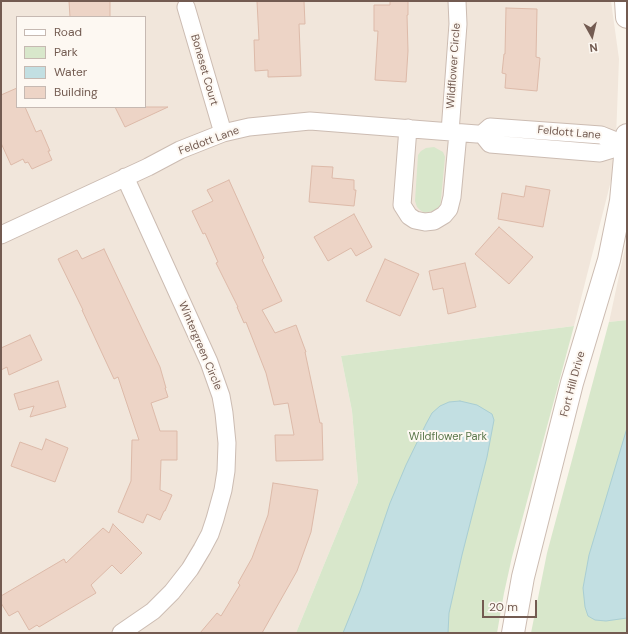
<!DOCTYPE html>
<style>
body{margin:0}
#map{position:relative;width:628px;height:634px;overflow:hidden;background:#faf4eb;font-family:"DM Sans",sans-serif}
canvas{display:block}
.frame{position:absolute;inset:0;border:2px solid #735b51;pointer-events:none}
.legend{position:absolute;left:16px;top:16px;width:130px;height:92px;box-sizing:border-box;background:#fdf8f2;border:1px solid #c6b9b2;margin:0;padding:5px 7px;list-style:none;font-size:12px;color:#735b51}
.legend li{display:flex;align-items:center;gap:8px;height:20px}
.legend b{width:20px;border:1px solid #c6b9b2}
.north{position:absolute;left:572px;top:16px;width:40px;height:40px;-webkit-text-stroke:3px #fdf8f2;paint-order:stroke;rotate:172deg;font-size:11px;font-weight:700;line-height:16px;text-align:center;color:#735b51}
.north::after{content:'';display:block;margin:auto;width:14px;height:18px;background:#735b51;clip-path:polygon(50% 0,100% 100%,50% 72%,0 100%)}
.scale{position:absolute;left:482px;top:600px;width:55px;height:18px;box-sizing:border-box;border:2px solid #735b51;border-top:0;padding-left:5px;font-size:12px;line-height:14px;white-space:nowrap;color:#735b51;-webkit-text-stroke:3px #fdf8f2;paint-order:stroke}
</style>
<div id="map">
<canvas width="628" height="634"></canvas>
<div class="frame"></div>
<ul class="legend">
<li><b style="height:5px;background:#fff"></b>Road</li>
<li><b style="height:11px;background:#d8e7cb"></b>Park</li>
<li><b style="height:11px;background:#c2dfe2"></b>Water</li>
<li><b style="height:11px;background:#edd4c6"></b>Building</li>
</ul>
<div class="north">N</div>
<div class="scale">20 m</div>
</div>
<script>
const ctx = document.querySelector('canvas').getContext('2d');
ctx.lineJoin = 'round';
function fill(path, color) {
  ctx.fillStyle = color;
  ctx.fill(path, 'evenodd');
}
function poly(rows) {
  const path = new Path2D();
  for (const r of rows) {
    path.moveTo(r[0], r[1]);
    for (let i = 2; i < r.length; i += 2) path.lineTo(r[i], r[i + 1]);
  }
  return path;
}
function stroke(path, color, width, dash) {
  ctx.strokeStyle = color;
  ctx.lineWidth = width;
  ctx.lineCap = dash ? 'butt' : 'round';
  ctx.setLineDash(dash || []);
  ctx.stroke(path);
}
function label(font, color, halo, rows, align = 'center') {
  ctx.font = font + ' "DM Sans",sans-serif';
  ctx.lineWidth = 4;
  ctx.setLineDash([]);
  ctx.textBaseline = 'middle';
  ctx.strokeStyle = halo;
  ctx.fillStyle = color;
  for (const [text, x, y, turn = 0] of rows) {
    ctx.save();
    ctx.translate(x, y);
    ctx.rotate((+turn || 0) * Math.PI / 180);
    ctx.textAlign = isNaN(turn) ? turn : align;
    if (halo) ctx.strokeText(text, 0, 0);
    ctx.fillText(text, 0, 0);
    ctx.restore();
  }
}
const residential = poly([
 [1,1,611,1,619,59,615,165,574,326,341,356,352,411,358,482,296,633,1,633],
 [17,17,145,17,145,107,17,107],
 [627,239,627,320,609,322]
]);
const green = poly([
 [434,147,443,152,445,157,441,199,440,206,436,210,425,213,420,210,417,207,415,201,418,155,421,151,426,148],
 [627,320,627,633,531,633,547,553,609,322],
 [574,326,512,557,504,593,497,633,296,633,358,482,352,411,341,356]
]);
const water = poly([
 [460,401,477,405,492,414,494,420,487,457,462,555,449,613,448,633,343,633,360,591,390,503,406,465,426,424,432,413,440,406,449,402,460,401],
 [627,428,627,618,606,621,595,620,588,616,585,607,583,588,589,555,627,428]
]);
const building = poly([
 [69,1,110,1,110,17,70,17,69,1],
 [257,1,304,1,305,24,299,24,301,76,268,77,268,70,255,71,254,40,259,40,257,1],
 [390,1,408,1,408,15,407,15,408,51,406,82,375,80,378,31,374,31,374,5,390,5,390,1],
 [506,8,537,9,536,57,540,58,537,91,505,88,506,74,502,73,504,54,505,54,506,8],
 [17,88,17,107,25,107,36,132,41,130,50,151,48,151,52,160,32,169,28,162,25,163,23,159,11,165,1,143,1,95,17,88],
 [115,107,168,107,125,127,115,107],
 [312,166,333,167,332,178,354,180,354,190,356,190,354,206,309,202,312,166],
 [229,180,264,258,262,260,282,301,262,310,275,333,296,325,306,352,305,352,320,423,322,423,323,460,276,461,275,435,294,435,288,403,274,405,266,373,246,322,244,323,237,307,238,307,216,263,218,262,205,233,203,234,192,211,213,201,207,190,229,180],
 [526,186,550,190,543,227,498,219,502,193,524,197,526,186],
 [354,214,372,247,356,256,351,248,328,261,314,237,354,214],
 [499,227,533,257,509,284,475,254,499,227],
 [104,249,160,367,166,388,165,388,168,397,151,403,160,431,177,431,177,460,161,460,160,490,172,495,165,511,164,511,160,520,147,514,143,523,118,512,131,481,132,440,139,440,118,377,114,379,82,310,83,310,58,259,77,250,82,259,104,249],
 [385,259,419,274,400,316,366,301,385,259],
 [465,263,476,307,448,314,443,288,433,290,429,271,465,263],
 [30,335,42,360,9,375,7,367,1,370,1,348,30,335],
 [58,381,66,407,30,417,34,406,19,410,14,394,58,381],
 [46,439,68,448,55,482,11,466,20,442,42,450,46,439],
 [273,483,318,490,311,532,297,571,262,633,200,633,217,613,221,616,240,585,238,583,252,558,268,515,273,483],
 [113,524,142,553,121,574,112,565,91,585,96,593,39,627,37,625,29,630,18,611,9,616,1,603,1,596,64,559,66,563,103,528,109,533,113,524]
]);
const minor = poly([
 [186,7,223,133],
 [408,128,402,205,409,216,415,220,425,222,434,221,444,215,449,209,452,197,458,133],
 [450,132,458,24,457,1],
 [482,134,490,144,600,153,626,145],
 [1,235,148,167,180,150,223,133,249,127,310,121,477,134,482,134,490,127,601,135,626,145],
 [121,633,153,611,172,592,190,569,202,549,210,534,215,519,223,490,226,471,227,443,224,413,221,396,209,362,125,177]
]);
const tertiary = poly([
 [626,1,627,17],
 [513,633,523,577,572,383,609,260,621,201,627,135]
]);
const streetNames = [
 ["Wildflower Circle",454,66,-86],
 ["Boneset Court",204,70,74],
 ["Feldott Lane",569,133,5],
 ["Feldott Lane",209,141,-20],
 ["Wintergreen Circle",200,346,67],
 ["Fort Hill Drive",573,384,-75]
];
const parkNames = [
 ["Wildflower Park",448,437]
];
fill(residential, '#f1e6db');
fill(green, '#d8e7cb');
fill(water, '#c2dfe2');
stroke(water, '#a9ced3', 1);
fill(building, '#edd4c6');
stroke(building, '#ddbaa9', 1);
stroke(minor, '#ccbcb2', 19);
stroke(tertiary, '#ccbcb2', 24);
stroke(minor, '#fff', 17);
stroke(tertiary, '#fff', 22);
label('11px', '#735b51', '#fdf8f2', streetNames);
label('11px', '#5a774b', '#fdf8f2', parkNames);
</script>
